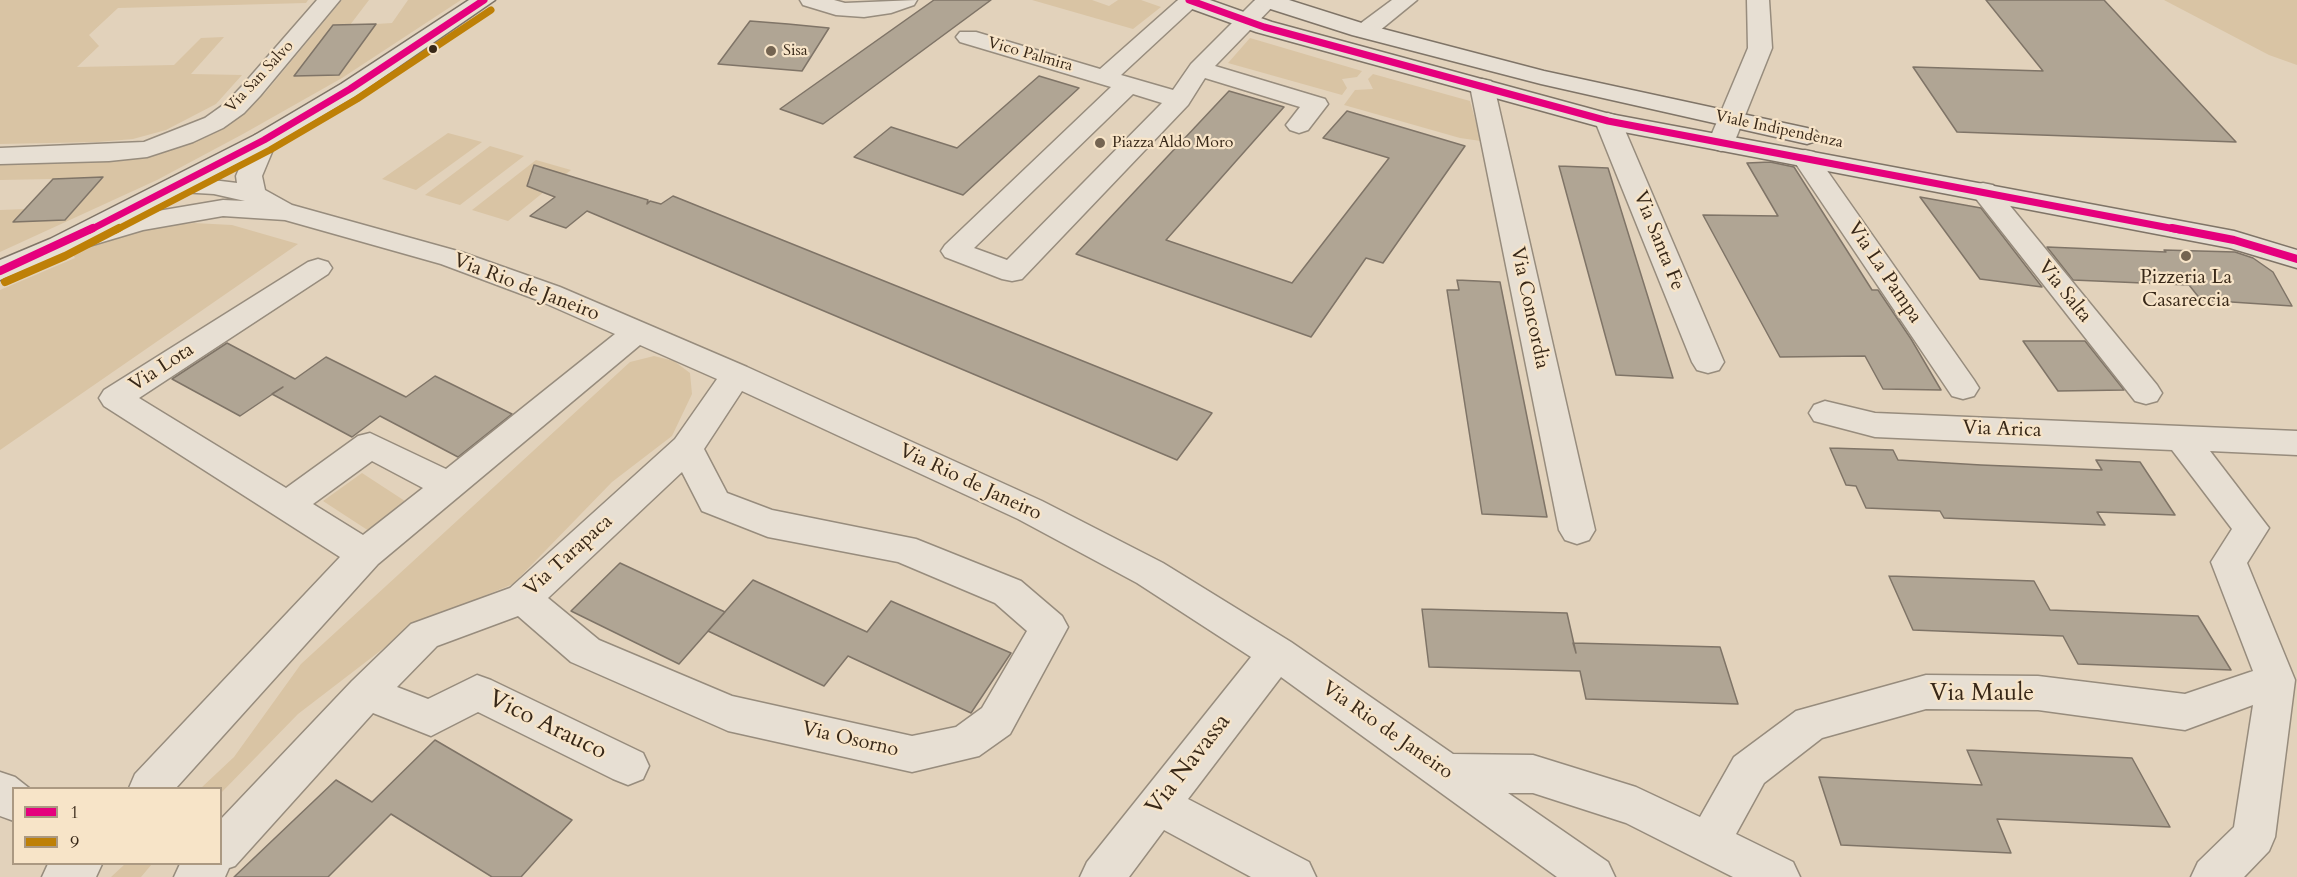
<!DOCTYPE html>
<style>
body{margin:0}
#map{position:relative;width:2297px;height:877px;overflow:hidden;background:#e2d2bb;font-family:Cardo,serif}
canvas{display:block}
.legend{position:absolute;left:12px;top:787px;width:210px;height:78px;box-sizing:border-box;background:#f7e4c8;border:2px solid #ab9982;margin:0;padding:8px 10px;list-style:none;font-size:18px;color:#382818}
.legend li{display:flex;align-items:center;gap:12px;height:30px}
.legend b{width:30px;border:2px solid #ab9982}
</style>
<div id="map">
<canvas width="2297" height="877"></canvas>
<ul class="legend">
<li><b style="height:8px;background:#e5007d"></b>1</li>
<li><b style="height:8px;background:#be8007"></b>9</li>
</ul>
</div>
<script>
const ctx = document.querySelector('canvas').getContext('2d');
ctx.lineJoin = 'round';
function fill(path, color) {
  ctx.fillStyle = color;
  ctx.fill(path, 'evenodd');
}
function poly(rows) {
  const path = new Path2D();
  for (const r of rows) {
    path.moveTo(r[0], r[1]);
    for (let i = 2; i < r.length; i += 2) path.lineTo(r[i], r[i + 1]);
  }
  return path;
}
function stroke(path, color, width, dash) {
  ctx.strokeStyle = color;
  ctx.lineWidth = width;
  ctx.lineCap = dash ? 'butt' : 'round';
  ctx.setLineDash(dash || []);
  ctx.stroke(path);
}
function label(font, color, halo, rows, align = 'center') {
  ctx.font = font + ' Cardo,serif';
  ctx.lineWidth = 4.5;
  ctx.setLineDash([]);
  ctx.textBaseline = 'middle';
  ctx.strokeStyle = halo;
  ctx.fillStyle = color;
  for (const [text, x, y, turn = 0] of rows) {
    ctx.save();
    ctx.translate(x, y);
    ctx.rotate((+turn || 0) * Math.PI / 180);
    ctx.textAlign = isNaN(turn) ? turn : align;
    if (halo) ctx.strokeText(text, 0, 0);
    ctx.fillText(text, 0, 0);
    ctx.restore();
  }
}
const green = poly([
 [0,0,308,0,306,3,118,8,89,35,99,46,77,67,174,65,201,38,224,37,191,74,242,75,216,104,166,130,133,139,98,142,0,144],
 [342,0,369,0,350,25,333,25,294,76,339,75,376,24,392,23,408,0,461,0,342,78,243,134,157,180,0,252,0,210,25,209,14,222,65,220,103,178,0,180,0,165,121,161,146,156,230,122,265,93],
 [1032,0,1092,0,1109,6,1118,0,1141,0,1161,7,1133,29],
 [2164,0,2297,0,2297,65,2269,55],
 [1250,38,1362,71,1357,77,1342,79,1347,88,1342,95,1228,63],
 [1373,74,1470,101,1481,141,1460,138,1344,105,1355,90,1373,89,1368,79],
 [448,133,482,142,416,190,382,179],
 [490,146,524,156,460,205,425,195],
 [536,160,571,170,508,221,472,210],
 [194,223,232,225,298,244,0,450,0,290,75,258,72,253,114,238,157,226],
 [654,356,674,361,690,373,692,394,672,436,612,482,513,584,414,625,298,714,221,793,220,788,201,788,234,757,301,664,630,362],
 [362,473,408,503,369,531,323,501],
 [125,864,152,864,141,877,111,877]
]);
const building = poly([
 [934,0,991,0,823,124,780,109,934,0],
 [1986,0,2104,0,2236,142,1957,132,1913,67,2043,71,1986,0],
 [750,21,788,24,829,28,802,71,718,64,750,21],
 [376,24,339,75,294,76,333,25,376,24],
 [1039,76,1079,88,963,195,854,157,891,127,957,148,1039,76],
 [1229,91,1284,107,1166,240,1292,283,1389,158,1323,138,1347,111,1465,146,1383,263,1366,258,1311,337,1076,254,1229,91],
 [1770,162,1794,167,1872,290,1878,290,1911,339,1941,390,1883,389,1865,356,1780,357,1703,215,1778,216,1747,163,1770,162],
 [534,165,648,200,647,204,650,201,661,204,673,196,1212,413,1177,460,587,211,566,228,530,216,555,197,527,186,534,165],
 [1559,166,1608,168,1673,378,1616,375,1559,166],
 [103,177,65,220,13,222,53,179,103,177],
 [1920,197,1981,208,2042,287,1980,279,1920,197],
 [2047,247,2166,252,2164,250,2235,252,2253,258,2273,272,2292,306,2201,300,2189,285,2073,280,2047,247],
 [1457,280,1500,282,1547,517,1482,514,1447,290,1459,290,1457,280],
 [2023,341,2085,341,2124,390,2058,391,2023,341],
 [227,343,295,379,326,357,406,397,435,376,512,414,458,457,380,416,352,437,272,394,283,387,240,416,172,379,227,343],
 [1830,448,1893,450,1898,460,1981,465,2102,470,2096,460,2140,462,2175,515,2097,512,2105,525,1944,518,1940,511,1866,508,1856,486,1846,485,1830,448],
 [620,563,725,612,679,664,571,611,620,563],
 [1889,576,2034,581,2050,610,2198,616,2231,670,2078,664,2063,636,1913,630,1889,576],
 [753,580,867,632,891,601,1011,653,971,713,848,656,824,686,708,631,753,580],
 [1422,609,1567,613,1576,653,1573,643,1720,647,1738,704,1586,699,1580,671,1429,667,1422,609],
 [435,740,572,820,521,877,492,877,391,814,328,877,234,877,336,780,372,802,435,740],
 [1967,750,2132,758,2170,827,1997,819,2011,853,1841,845,1819,777,1982,785,1967,750]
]);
const street = poly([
 [317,0,340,0,260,96,244,113,223,128,193,142,147,157,109,161,0,164,0,148,144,142,205,118,226,103,242,86,317,0],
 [800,0,834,0,845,3,917,0,914,5,891,13,864,17,836,15,803,5,800,0],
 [1178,0,1202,0,1121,75,1173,90,1191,64,1255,0,1279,0,1215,66,1325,99,1328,104,1308,130,1299,133,1290,130,1286,125,1300,107,1205,78,1188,105,1022,279,1012,281,1002,279,945,257,941,251,945,245,1111,87,960,42,956,37,960,32,976,32,1100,69,1178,0],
 [1133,94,1162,103,1007,260,974,248,1133,94],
 [1392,0,1417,0,1373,36,1357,36,1354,31,1357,26,1392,0],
 [1747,0,1769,0,1772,48,1734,143,1730,148,1721,151,1712,148,1708,143,1748,48,1747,0],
 [1482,79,1491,81,1494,86,1595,530,1589,540,1577,544,1565,540,1559,530,1470,86,1473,81,1482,79],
 [1608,113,1617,116,1621,121,1724,362,1719,370,1708,373,1697,370,1692,362,1595,121,1599,116,1608,113],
 [264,132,273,135,277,140,262,176,265,190,292,205,461,252,560,287,747,367,1042,501,1163,563,1291,642,1453,754,1533,755,1636,787,1700,817,1734,757,1796,711,1926,675,2038,676,2185,694,2253,671,2211,562,2232,529,2172,450,1875,437,1814,421,1809,413,1814,405,1825,401,1875,413,2297,431,2297,455,2210,451,2269,528,2247,563,2295,680,2275,837,2269,851,2244,877,2191,877,2198,862,2234,827,2253,705,2185,730,2038,710,1926,709,1822,738,1764,783,1736,834,1793,862,1800,877,1733,877,1626,823,1533,793,1508,793,1608,862,1615,877,1557,877,1281,677,1188,799,1309,862,1316,877,1251,877,1164,830,1129,877,1080,877,1087,862,1251,657,1137,583,1018,519,742,391,704,449,727,493,772,510,916,539,1021,581,1062,616,1068,627,1010,734,979,756,912,772,728,731,571,662,518,616,437,646,397,687,428,699,477,675,491,680,643,753,649,766,643,779,628,785,613,779,478,712,431,736,373,713,235,866,229,868,225,877,174,877,180,864,220,864,220,820,352,681,411,624,510,588,675,439,717,379,640,345,378,564,176,788,129,788,135,774,340,557,104,406,99,398,104,390,308,262,318,259,328,262,332,268,328,274,139,398,286,488,358,436,370,433,446,469,615,334,540,301,441,264,285,220,223,216,143,230,62,254,52,251,48,245,52,239,140,214,223,200,245,201,214,194,180,192,171,190,167,184,171,178,180,176,237,183,236,176,251,140,255,135,264,132],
 [372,461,423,488,363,535,313,504,372,461],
 [682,472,702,511,768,537,898,562,995,603,1027,631,982,708,956,727,912,736,732,696,599,640,548,598,682,472],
 [1805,150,1814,152,1974,380,1979,388,1974,396,1963,399,1952,396,1792,158,1796,152,1805,150],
 [1983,183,1993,185,2157,385,2162,393,2157,401,2146,404,2135,401,1970,191,1973,185,1983,183],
 [0,772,15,777,29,788,14,788,14,821,0,816,0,772],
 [48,864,102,864,96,877,42,877,48,864]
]);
const secondary = poly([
 [469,0,495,0,359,94,273,145,70,251,0,280,0,260,50,239,255,135,341,84,469,0],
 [1178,0,1210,0,1272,22,1610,114,2234,231,2297,250,2297,268,2230,248,1608,129,1256,32,1181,5,1178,0],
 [1255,0,1289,0,1368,25,1544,71,1807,128,1816,131,1820,136,1816,141,1807,144,1541,84,1352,35,1258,5,1255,0]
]);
const bus1Far1 = poly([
 [1189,0,1264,27,1608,121,2180,230],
 [90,230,264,140,350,89,484,0]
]);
const bus1 = poly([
 [2172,228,2234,240,2297,259],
 [0,271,93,228]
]);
const bus2Far1 = poly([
 [116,230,270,150,357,99,491,10]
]);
const bus2 = poly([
 [5,282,65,256,119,228]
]);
const markers = [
 [433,49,5,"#382818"],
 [771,51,6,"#746451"],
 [1100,143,6,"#746451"],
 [2186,256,6,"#746451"]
];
const farPoinames = [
 ["Sisa",783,51],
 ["Piazza Aldo Moro",1112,143]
];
const farStreetnames = [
 ["Vico Palmira",1030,55,16],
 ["Via San Salvo",260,77,-47],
 ["Viale Indipendenza",1779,130,12]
];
const streetNames = [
 ["Via Santa Fe",1658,241,68],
 ["Via La Pampa",1884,273,56],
 ["Via Rio de Janeiro",526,288,21],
 ["Via Salta",2064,292,51],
 ["Via Concordia",1529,308,78],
 ["Via Lota",162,368,-33],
 ["Via Arica",2002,430,2],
 ["Via Rio de Janeiro",970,483,25],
 ["Via Tarapaca",569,556,-42],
 ["Via Rio de Janeiro",1387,731,35],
 ["Via Osorno",850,740,13]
];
const poiNames = [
 ["Pizzeria La",2186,278],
 ["Casareccia",2186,301]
];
const nearStreetnames = [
 ["Via Maule",1982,694],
 ["Vico Arauco",547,726,26],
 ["Via Navassa",1189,765,-52]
];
fill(green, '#d9c4a4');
fill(building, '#b0a594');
stroke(building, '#7f7467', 1.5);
stroke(street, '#978c7d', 3);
stroke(secondary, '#7f7467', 3);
fill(street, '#e7dfd3');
fill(secondary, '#e7dfd3');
stroke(bus1Far1, '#e5007d', 7);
stroke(bus1, '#e5007d', 8);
stroke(bus2Far1, '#be8007', 7);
stroke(bus2, '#be8007', 8);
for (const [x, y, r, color] of markers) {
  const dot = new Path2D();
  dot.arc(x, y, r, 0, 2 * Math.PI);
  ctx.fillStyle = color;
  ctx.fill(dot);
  stroke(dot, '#f7e4c8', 2);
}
label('16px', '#382818', '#f7e4c8', farPoinames, 'left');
label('16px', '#382818', '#f7e4c8', farStreetnames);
label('20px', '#382818', '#f7e4c8', streetNames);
label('20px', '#382818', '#f7e4c8', poiNames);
label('24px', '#382818', '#f7e4c8', nearStreetnames);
</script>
